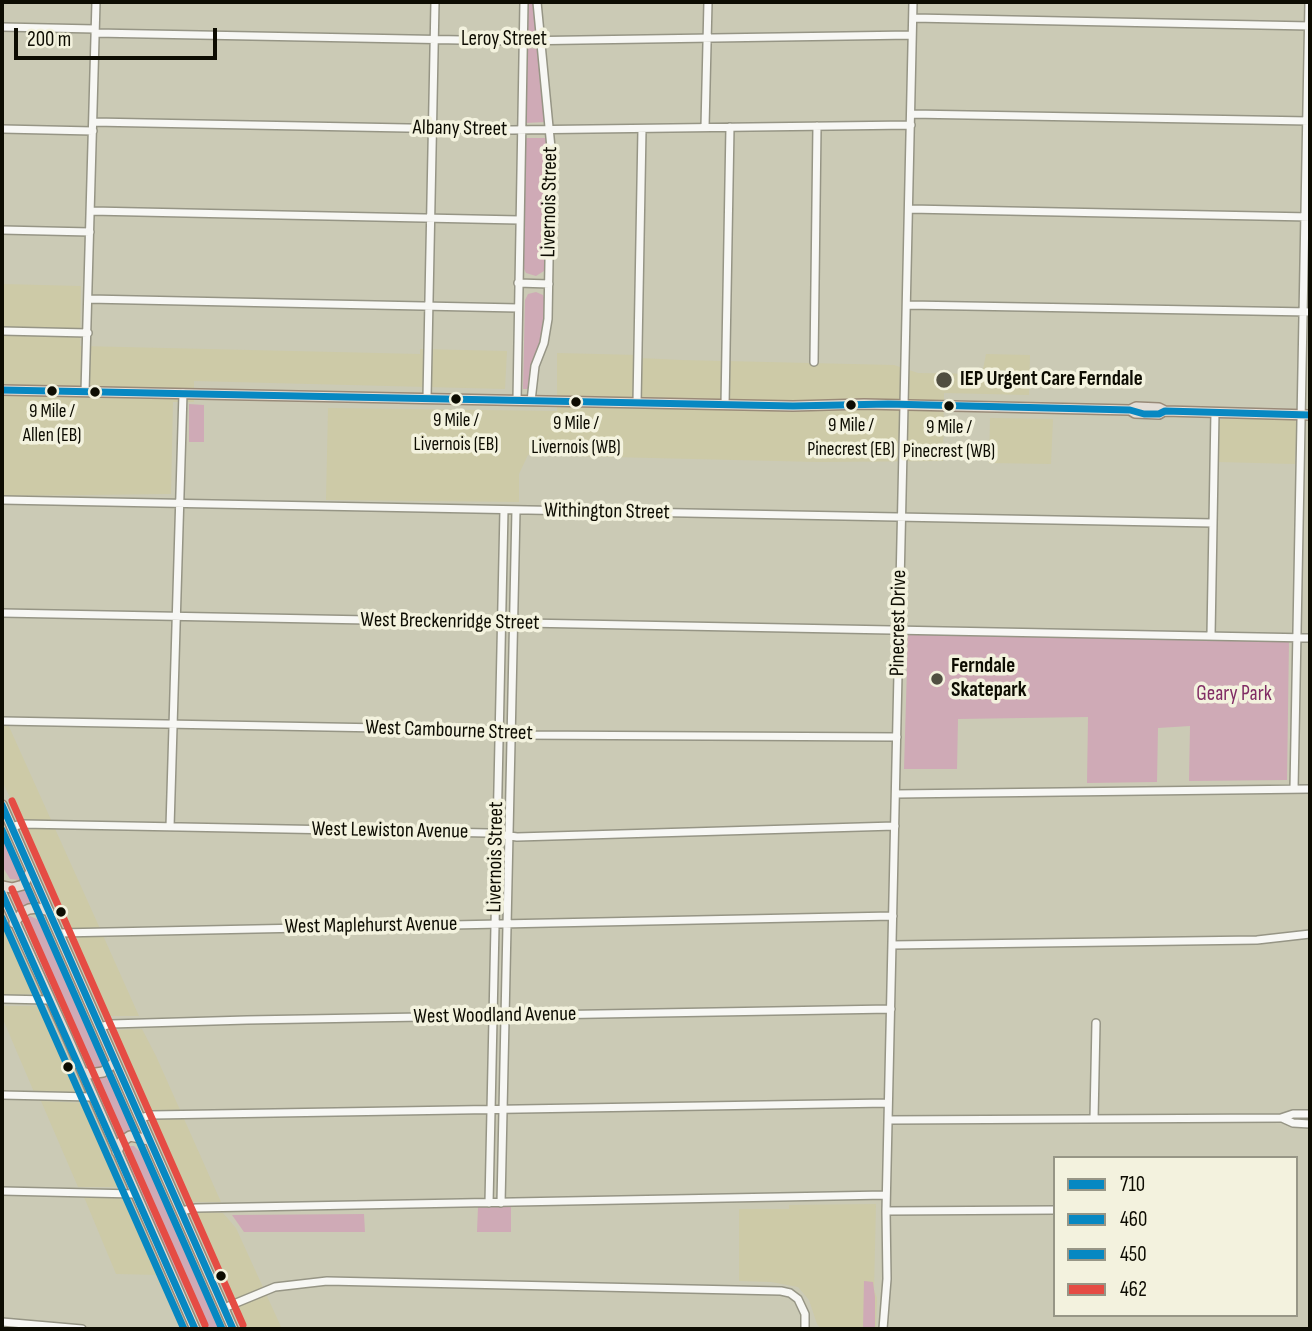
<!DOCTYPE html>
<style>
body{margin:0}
#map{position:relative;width:1312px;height:1331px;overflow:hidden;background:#cbcab5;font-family:"Sofia Sans Condensed",sans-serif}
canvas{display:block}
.frame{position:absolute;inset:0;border:4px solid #0d0c02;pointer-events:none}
.legend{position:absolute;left:1053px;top:1156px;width:245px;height:161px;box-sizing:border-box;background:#f3f2de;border:2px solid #979686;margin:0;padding:9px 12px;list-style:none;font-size:21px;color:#0d0c02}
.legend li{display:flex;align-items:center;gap:14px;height:35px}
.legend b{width:35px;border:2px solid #979686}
.scale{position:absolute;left:14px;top:28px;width:203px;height:32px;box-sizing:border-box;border:4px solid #0d0c02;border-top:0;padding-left:9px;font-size:21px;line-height:24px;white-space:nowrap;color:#0d0c02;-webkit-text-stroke:5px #f3f2de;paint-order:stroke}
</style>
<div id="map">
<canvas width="1312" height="1331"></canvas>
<div class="frame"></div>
<ul class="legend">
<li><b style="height:9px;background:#0788c2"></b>710</li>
<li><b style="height:9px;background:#0788c2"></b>460</li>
<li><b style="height:9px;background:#0788c2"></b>450</li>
<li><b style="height:9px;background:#e54c44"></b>462</li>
</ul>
<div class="scale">200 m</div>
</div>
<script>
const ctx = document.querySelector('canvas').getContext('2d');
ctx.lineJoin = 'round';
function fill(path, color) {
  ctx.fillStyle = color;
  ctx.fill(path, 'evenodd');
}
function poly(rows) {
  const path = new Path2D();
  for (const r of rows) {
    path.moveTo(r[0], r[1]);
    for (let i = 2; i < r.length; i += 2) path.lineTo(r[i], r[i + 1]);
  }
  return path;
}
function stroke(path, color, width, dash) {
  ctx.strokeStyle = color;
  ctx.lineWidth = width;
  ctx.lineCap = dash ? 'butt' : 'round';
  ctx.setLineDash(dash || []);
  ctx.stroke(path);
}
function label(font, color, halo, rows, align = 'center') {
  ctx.font = font + ' "Sofia Sans Condensed",sans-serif';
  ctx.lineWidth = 7;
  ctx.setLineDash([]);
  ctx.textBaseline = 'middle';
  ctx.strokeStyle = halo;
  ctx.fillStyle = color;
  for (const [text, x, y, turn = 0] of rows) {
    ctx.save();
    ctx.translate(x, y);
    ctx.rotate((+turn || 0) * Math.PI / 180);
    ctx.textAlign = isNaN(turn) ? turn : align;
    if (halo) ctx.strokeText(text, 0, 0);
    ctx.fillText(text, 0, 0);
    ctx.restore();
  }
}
const built = poly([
 [2,284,81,286,80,346,420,354,420,349,507,351,505,389,194,381,194,402,173,402,171,494,2,496],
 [557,353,638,355,639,358,682,360,894,365,918,373,982,374,986,354,1030,355,1029,395,944,393,943,461,818,462,528,455,519,474,519,502,326,500,328,408,557,411],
 [990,418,1053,419,1051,464,989,463],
 [1223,419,1292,419,1297,422,1295,464,1218,462,1219,420],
 [2,711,93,913,139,1016,108,1016,5,787,2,779],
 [2,913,19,952,37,994,2,995],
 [2,1006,41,1006,78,1092,34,1092,2,1017],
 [142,1029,156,1056,221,1202,186,1202,111,1030],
 [41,1101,85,1103,121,1187,78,1187],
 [84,1197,126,1199,159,1275,116,1274],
 [876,1204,874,1290,877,1298,876,1329,821,1329,817,1324,809,1300,798,1287,771,1282,739,1281,739,1209,789,1209,789,1205],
 [197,1212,223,1213,236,1228,282,1329,242,1329,230,1298,193,1217]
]);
const green = poly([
 [528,2,533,2,536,32,527,33],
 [527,48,538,49,546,122,525,123],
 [525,138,548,138,546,266,544,271,536,276,526,273,522,265],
 [536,292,543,295,545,300,544,320,541,337,530,370,528,389,523,389,525,300,528,294],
 [189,404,204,405,204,442,189,442],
 [908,633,1289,641,1287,780,1189,781,1190,726,1158,728,1157,782,1087,783,1088,717,958,719,957,769,904,769],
 [2,823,25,874,21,880,10,879,2,866],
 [30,888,38,905,28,905,17,909,9,891,20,892],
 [30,916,41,921,57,959,69,977,106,1061,100,1067,95,1067,88,1061,68,1016,56,999,23,922,24,918],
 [112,1074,138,1133,129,1134,118,1139,91,1078,103,1078],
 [127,1146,134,1146,144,1156,225,1329,206,1329,196,1307,180,1281,125,1155],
 [478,1207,511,1207,511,1232,477,1232],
 [364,1214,365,1232,244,1232,232,1215],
 [864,1281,873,1282,875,1297,875,1329,863,1329]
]);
const minor = poly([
 [913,18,1310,26],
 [2,27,95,29],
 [95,33,514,41,912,35],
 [911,114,1309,121],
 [93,122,512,130,911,125],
 [705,127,708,2],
 [2,129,93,131],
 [909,209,1310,217],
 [91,211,519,220],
 [2,230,90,232],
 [518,283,549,284],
 [88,299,518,308],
 [908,305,1310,312],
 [2,331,88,333],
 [814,362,817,126],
 [85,392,96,2],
 [427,398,435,2],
 [517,400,524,2],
 [531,401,535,366,544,343,548,319,551,148,537,2],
 [637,403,642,129],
 [725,405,730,127],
 [2,500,1213,523],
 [2,613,1310,638],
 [1211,635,1215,412],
 [2,721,491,730,519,735,897,737],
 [1294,789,1309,2],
 [896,794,1310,789],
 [11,827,22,824,339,830,488,833,517,837,895,826],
 [170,827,183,393],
 [59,933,893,916],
 [892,945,1257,940,1310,934],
 [2,999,49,1000],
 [100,1027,111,1024,247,1020,891,1009],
 [2,1095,92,1097],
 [140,1118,152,1115,888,1103],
 [1282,1118,1293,1123,1310,1124],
 [1094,1119,1096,1023],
 [888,1120,1281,1118,1293,1114,1310,1114],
 [2,1191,135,1194],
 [489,1203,504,510],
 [501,1203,516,510],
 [181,1211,196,1208,886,1195],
 [886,1211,1055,1210],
 [224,1308,275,1287,327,1281,781,1291,790,1293,798,1299,805,1314,805,1329],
 [2,1322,82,1329],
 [883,1329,887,1279,886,1211,913,2]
]);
const major = poly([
 [2,390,793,406,864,404,1130,410,1136,407,1159,408,1165,411,1310,415],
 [1130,410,1135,413,1159,414,1164,411],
 [2,805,233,1329],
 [2,886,12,888,23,885,31,871],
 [2,893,65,1032,195,1329],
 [14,923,23,912,29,909,38,908,49,911],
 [83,1072,89,1074,103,1072,115,1062],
 [117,1152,121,1142,130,1136,149,1140]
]);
const bus1 = poly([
 [2,390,793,406,888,404,1130,410,1144,414,1159,414,1165,411,1310,415]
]);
const bus2 = poly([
 [2,805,233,1329],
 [2,893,195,1329]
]);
const bus3 = poly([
 [2,830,222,1329],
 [2,918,184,1329]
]);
const bus4 = poly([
 [12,801,243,1325],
 [12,889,205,1325]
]);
const markers = [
 [944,380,9,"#504e41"],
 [52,391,6,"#0d0c02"],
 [95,392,6,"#0d0c02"],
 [456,399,6,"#0d0c02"],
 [576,402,6,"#0d0c02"],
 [851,405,6,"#0d0c02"],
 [949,406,6,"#0d0c02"],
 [937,679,7,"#504e41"],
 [61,912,6,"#0d0c02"],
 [68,1067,6,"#0d0c02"],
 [221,1276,6,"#0d0c02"]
];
const busNames = [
 ["9 Mile /",52,412],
 ["Allen (EB)",52,436],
 ["9 Mile /",456,421],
 ["Livernois (EB)",456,445],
 ["9 Mile /",576,424],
 ["Livernois (WB)",576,448],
 ["9 Mile /",851,426],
 ["Pinecrest (EB)",851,450],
 ["9 Mile /",949,428],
 ["Pinecrest (WB)",949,452]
];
const streetNames = [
 ["Leroy Street",504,40],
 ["Albany Street",460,129,1],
 ["Livernois Street",550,202,-89],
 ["Withington Street",607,512,1],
 ["West Breckenridge Street",450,622,1],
 ["Pinecrest Drive",899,623,-89],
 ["West Cambourne Street",449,731,2],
 ["West Lewiston Avenue",390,831,1],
 ["Livernois Street",496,857,-89],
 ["West Maplehurst Avenue",371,926,-1],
 ["West Woodland Avenue",495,1016,-1]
];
const poiNames = [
 ["IEP Urgent Care Ferndale",960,380],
 ["Ferndale",951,667],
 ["Skatepark",951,691]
];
const parkNames = [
 ["Geary Park",1234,695]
];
fill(built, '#cdcaa7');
fill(green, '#cfaab6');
stroke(minor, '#969585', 10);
stroke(major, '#998a78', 12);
stroke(minor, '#f7f7f4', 7);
stroke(major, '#e4ddd5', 9);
stroke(bus1, '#0788c2', 7);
stroke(bus2, '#0788c2', 7);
stroke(bus3, '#0788c2', 7);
stroke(bus4, '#e54c44', 7);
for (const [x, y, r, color] of markers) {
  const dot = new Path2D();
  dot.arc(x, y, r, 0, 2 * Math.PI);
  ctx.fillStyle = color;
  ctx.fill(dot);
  stroke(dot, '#f3f2de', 2.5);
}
label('19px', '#0d0c02', '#f3f2de', busNames);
label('21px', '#0d0c02', '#f3f2de', streetNames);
label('bold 21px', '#0d0c02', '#f3f2de', poiNames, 'left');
label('21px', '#812c64', '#f3f2de', parkNames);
</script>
